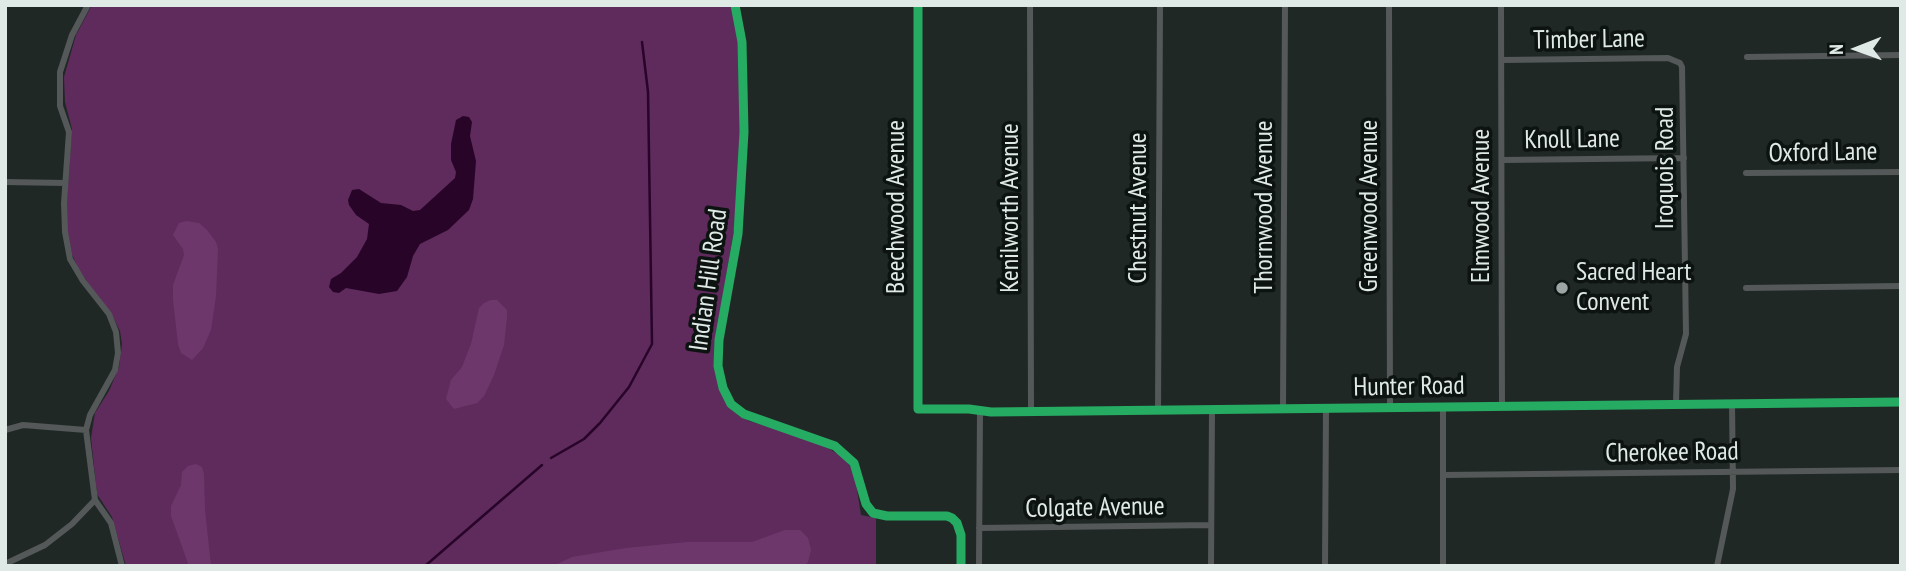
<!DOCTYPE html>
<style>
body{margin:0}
#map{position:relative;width:1906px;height:571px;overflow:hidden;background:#202826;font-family:"PT Sans Narrow",sans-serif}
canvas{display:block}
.frame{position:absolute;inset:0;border:7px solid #dfe9e6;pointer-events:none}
.north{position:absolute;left:1822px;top:14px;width:70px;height:70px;-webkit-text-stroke:5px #0c1311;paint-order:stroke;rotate:269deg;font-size:19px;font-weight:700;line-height:28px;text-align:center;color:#dfe9e6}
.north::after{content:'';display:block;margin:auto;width:24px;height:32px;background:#dfe9e6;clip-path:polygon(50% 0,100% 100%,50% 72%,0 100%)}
</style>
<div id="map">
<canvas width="1906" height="571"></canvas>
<div class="frame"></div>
<div class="north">N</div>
</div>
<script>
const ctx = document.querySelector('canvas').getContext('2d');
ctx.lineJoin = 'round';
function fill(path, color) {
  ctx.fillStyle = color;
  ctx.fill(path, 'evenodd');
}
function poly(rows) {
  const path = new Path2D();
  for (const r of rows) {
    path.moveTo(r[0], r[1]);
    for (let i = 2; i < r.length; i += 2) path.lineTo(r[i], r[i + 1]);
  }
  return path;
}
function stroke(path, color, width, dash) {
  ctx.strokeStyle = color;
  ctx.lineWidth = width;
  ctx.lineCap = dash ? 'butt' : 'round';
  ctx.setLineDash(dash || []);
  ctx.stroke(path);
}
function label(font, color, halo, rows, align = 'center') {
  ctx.font = font + ' "PT Sans Narrow",sans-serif';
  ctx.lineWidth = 7;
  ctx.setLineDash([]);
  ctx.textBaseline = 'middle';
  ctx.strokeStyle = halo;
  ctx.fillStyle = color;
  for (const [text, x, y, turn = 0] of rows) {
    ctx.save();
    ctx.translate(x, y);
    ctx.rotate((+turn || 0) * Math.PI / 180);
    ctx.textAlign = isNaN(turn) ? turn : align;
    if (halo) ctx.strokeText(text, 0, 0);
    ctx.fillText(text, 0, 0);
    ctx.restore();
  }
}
const green = poly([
 [92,5,731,5,737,26,739,47,742,123,737,211,716,338,718,386,729,407,739,416,749,421,816,441,843,457,850,466,855,477,861,515,876,518,876,566,126,566,112,517,97,494,91,438,95,413,109,391,119,367,122,344,120,331,110,311,91,288,77,266,72,254,67,231,67,200,72,129,65,102,64,77,76,35]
]);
const forest = poly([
 [187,221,199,223,207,230,216,242,218,249,216,296,211,330,203,348,192,360,181,353,178,344,173,300,173,285,184,255,183,249,173,235,179,223],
 [491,300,497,300,507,310,507,317,504,345,494,375,484,396,477,403,454,409,446,399,451,380,462,367,471,344,479,308,484,303],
 [196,464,202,467,204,474,205,510,211,566,189,566,171,516,171,506,181,485,182,472,188,466],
 [785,530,800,530,808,538,811,550,808,562,804,566,553,566,572,557,626,548,687,542,752,542]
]);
const water = poly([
 [463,116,469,117,472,122,470,136,476,161,473,199,469,210,448,230,420,244,413,256,407,277,397,291,379,294,346,288,339,293,333,292,329,287,331,279,341,273,357,257,367,239,369,224,356,215,349,205,348,200,352,190,359,189,381,203,401,205,413,211,420,210,455,178,456,172,451,160,451,144,456,120]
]);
const stream = poly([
 [551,458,584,439,600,423,629,387,652,344,648,92,642,42],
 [425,566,542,465]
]);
const street = poly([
 [88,5,72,35,60,72,60,106,69,132,64,203,65,232,70,259,83,281,109,314,116,332,118,353,115,370,90,415,86,430,95,500,111,523,122,566],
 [735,5,742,42,744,132,738,234,719,340,718,366,723,388,731,404,744,414,835,446,854,463,866,504,873,513,887,516,947,516,952,518,957,523,961,535,961,566],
 [918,5,918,409,969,409,991,412,1901,402],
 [1030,5,1031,412],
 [1389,5,1390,408],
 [1501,5,1502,407],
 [1747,57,1901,55],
 [1502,60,1668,58,1680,63,1682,67,1686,334,1677,367,1676,403],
 [1502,160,1684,158],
 [1746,173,1901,172],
 [5,182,65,183],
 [1746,288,1901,286],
 [1283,409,1285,5],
 [1158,410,1160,5],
 [5,430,23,425,86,430],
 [1443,475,1901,470],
 [979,528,1211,525],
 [5,564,45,545,72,524,95,500],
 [979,566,980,410],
 [1211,566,1212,410],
 [1325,566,1326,409],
 [1443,566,1443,408],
 [1717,566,1733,489,1732,403]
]);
const cycleway = poly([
 [735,5,742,42,744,132,738,234,719,340,718,366,723,388,731,404,744,414,835,446,854,463,866,504,873,513,887,516,947,516,952,518,957,523,961,535,961,566],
 [918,5,918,409,969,409,991,412,1901,402]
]);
const markers = [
 [1562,288,7,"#9ca5a3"]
];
const streetNames = [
 ["Timber Lane",1589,40,-1],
 ["Knoll Lane",1572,140,-1],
 ["Oxford Lane",1823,153,-1],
 ["Iroquois Road",1666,168,-90],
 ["Greenwood Avenue",1370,206,-90],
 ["Elmwood Avenue",1482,206,-90],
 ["Beechwood Avenue",897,207,-90],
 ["Thornwood Avenue",1265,207,-90],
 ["Kenilworth Avenue",1011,208,-90],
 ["Chestnut Avenue",1139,208,-90],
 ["Indian Hill Road",709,280,-82],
 ["Hunter Road",1409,387,-1],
 ["Cherokee Road",1672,453,-1],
 ["Colgate Avenue",1095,508,-1]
];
const poiNames = [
 ["Sacred Heart",1576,273],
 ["Convent",1576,303]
];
fill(green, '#5e2b5c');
fill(forest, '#6e376c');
fill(water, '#290429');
stroke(stream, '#290429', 2.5);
stroke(street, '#545858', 6);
stroke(cycleway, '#26ab63', 9);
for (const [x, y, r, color] of markers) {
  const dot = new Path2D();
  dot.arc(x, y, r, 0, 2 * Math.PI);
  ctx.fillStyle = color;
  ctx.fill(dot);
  stroke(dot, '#0c1311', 2.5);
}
label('26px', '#dfe9e6', '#0c1311', streetNames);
label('26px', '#dfe9e6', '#0c1311', poiNames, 'left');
</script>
